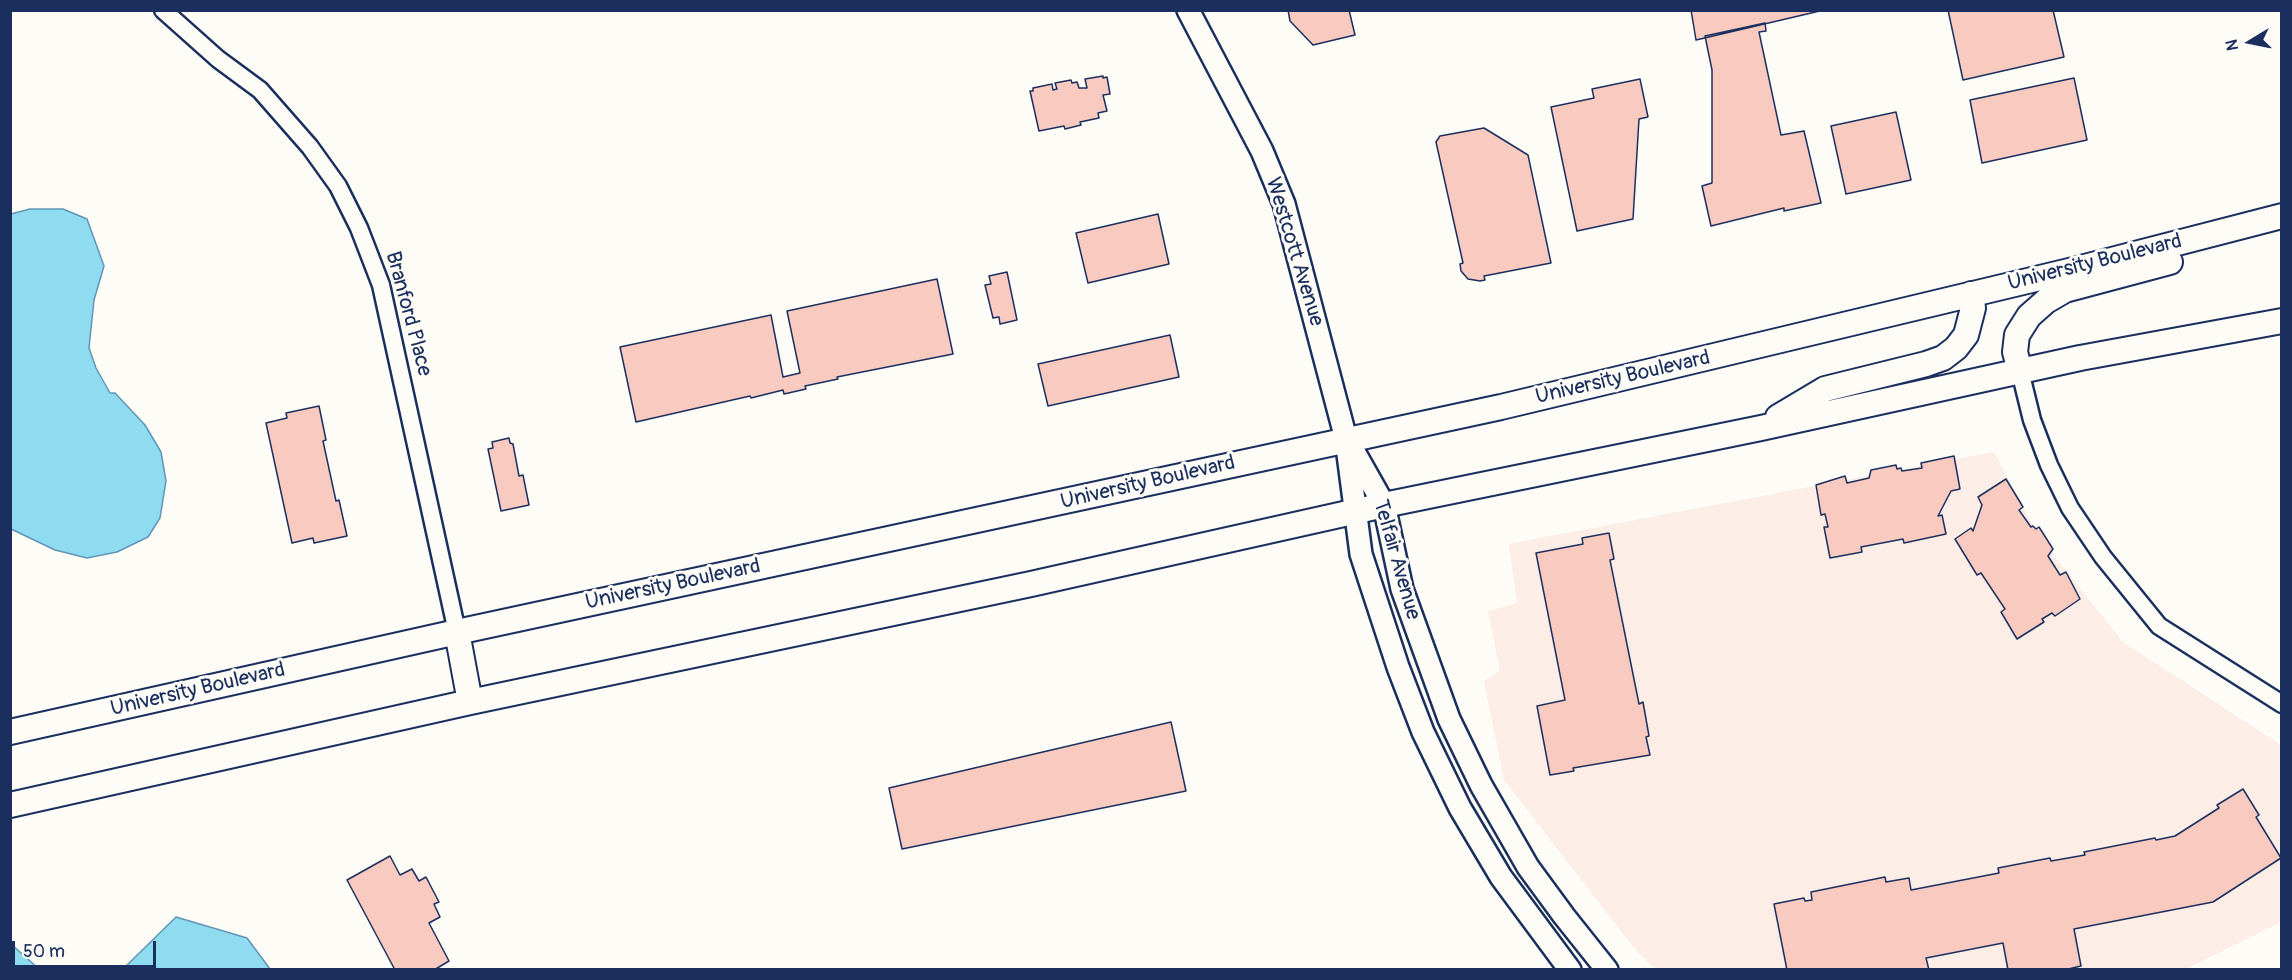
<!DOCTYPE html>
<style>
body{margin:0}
#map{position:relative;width:2292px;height:980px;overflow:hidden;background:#fdfcf7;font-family:Pangolin,sans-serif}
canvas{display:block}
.frame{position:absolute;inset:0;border:12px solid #1b2f5e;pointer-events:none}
.north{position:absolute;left:2220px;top:12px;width:60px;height:60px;-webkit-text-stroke:4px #fdfcf7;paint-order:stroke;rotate:260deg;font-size:16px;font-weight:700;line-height:24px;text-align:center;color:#1b2f5e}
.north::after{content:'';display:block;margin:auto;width:21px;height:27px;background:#1b2f5e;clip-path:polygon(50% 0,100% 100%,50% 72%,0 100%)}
.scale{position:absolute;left:12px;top:941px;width:144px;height:27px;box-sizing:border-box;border:3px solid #1b2f5e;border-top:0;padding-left:8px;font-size:18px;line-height:21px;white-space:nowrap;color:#1b2f5e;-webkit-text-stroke:4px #fdfcf7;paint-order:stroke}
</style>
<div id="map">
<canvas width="2292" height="980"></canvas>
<div class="frame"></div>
<div class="north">N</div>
<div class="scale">50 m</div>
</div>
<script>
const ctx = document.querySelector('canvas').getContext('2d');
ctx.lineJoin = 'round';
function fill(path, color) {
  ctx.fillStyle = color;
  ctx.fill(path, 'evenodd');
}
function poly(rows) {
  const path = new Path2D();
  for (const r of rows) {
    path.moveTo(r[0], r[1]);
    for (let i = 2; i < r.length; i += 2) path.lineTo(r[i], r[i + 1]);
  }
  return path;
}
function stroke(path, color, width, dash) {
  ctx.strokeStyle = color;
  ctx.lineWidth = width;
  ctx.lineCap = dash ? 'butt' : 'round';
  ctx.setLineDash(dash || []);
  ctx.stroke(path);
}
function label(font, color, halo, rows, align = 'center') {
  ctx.font = font + ' Pangolin,sans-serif';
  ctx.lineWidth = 6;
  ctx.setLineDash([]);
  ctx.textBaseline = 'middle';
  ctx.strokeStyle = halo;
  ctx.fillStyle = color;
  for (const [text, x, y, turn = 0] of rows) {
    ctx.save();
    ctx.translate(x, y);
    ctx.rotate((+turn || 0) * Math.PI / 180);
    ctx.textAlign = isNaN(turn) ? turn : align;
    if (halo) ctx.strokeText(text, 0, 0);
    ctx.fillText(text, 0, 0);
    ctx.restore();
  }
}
const built = poly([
 [1994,452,2039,537,2123,642,2281,745,2281,922,2186,969,1655,969,1635,949,1504,780,1484,681,1500,670,1488,611,1517,603,1509,544]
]);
const water = poly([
 [30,209,63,209,87,219,104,266,94,300,89,348,96,368,110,393,115,393,145,425,161,452,166,481,160,518,148,537,117,552,87,558,55,550,11,529,11,214,30,209],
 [176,917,247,938,270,969,123,969,176,917],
 [10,944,11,944,39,969,11,969,10,944]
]);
const building = poly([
 [1288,10,1349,10,1355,35,1313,45,1290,21,1288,10],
 [1691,10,1824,10,1696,40,1691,10],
 [1948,10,2053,10,2064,57,1963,80,1948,10],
 [1765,23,1766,31,1759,32,1781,135,1804,131,1821,203,1784,211,1784,208,1711,226,1702,186,1712,183,1712,70,1705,36,1765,23],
 [1103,76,1103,78,1107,77,1110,94,1103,95,1107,111,1098,113,1099,118,1080,122,1081,125,1065,129,1064,126,1039,131,1030,91,1033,91,1033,88,1052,84,1053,90,1057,89,1055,83,1071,80,1072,83,1077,82,1079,88,1087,88,1085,79,1103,76],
 [2074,78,2087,140,1982,163,1970,100,2074,78],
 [1640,79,1648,117,1639,119,1633,219,1577,231,1551,107,1594,98,1592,89,1640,79],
 [1896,112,1911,180,1846,194,1831,126,1896,112],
 [1484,128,1528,155,1551,263,1484,276,1485,280,1480,281,1468,279,1461,271,1460,264,1463,263,1436,142,1440,136,1484,128],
 [1158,214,1169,264,1088,283,1076,233,1158,214],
 [1007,272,1017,320,1000,324,999,317,993,318,985,285,991,284,989,276,1007,272],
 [937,279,953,354,837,377,838,379,805,386,806,389,784,394,783,390,751,398,750,396,636,422,620,347,771,315,783,377,800,373,787,311,937,279],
 [1170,335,1179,377,1048,406,1038,364,1170,335],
 [319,406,326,440,323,441,336,501,339,500,347,536,314,543,313,538,292,543,266,423,287,418,286,413,319,406],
 [509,438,510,443,513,444,519,476,523,475,529,505,501,511,488,449,493,448,492,442,509,438],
 [1954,456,1960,489,1951,491,1938,516,1942,515,1946,534,1904,543,1903,539,1861,547,1862,552,1830,558,1824,527,1828,527,1825,514,1821,515,1816,485,1845,476,1847,483,1869,478,1871,470,1896,465,1897,469,1901,468,1902,471,1922,468,1921,463,1954,456],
 [2006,479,2023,507,2019,510,2031,527,2033,526,2036,529,2039,527,2053,549,2048,556,2060,575,2066,572,2080,599,2055,616,2052,613,2042,619,2044,622,2017,639,2001,612,2005,609,1981,573,1977,575,1955,539,1971,528,1973,531,1982,505,1978,497,2006,479],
 [1609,533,1614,559,1610,560,1639,704,1643,702,1649,736,1646,737,1650,755,1573,768,1574,771,1550,775,1537,706,1565,700,1536,553,1583,544,1582,538,1609,533],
 [1171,722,1186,791,902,849,889,788,1171,722],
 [2243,789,2259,815,2256,817,2281,858,2213,902,2074,929,2081,966,2064,970,2008,970,2003,943,1926,958,1929,970,1787,970,1774,904,1804,898,1805,901,1812,900,1811,892,1885,877,1886,882,1909,878,1911,890,1999,873,1998,868,2050,858,2051,861,2085,855,2084,852,2155,838,2156,840,2175,836,2219,808,2217,805,2243,789],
 [390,856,400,875,412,869,419,881,426,877,439,902,434,904,440,917,429,923,449,961,434,970,395,970,347,880,390,856]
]);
const minor = poly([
 [163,10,218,59,260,90,310,147,338,186,359,228,381,285,457,632],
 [2020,371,2032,420,2049,465,2070,508,2103,557,2159,626,2282,704]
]);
const tertiary = poly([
 [1188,10,1262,151,1284,204,1346,439,1361,554,1398,667,1423,732,1460,808,1501,877,1570,970],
 [1353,450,1384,505,1402,589,1449,719,1481,785,1528,867,1564,916,1607,970]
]);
const secondary = poly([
 [2020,371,2015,352,2017,335,2029,316,2046,301,2065,290,2170,262],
 [1778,417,1825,389,1926,364,1943,358,1956,348,1966,335,1973,308,1971,294],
 [457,632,470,702],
 [10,732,457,632,1501,407,2069,271,2282,216],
 [10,805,470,702,1031,584,1384,505,1761,428,2080,358,2282,321]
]);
const streetNames = [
 ["Westcott Avenue",1294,252,73],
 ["University Boulevard",2095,263,-14],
 ["Branford Place",408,314,75],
 ["University Boulevard",1623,378,-13],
 ["University Boulevard",1148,483,-13],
 ["Telfair Avenue",1396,560,74],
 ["University Boulevard",673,585,-12],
 ["University Boulevard",198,690,-13]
];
fill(built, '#fcede6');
fill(water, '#8fdbf0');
stroke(water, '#6196b6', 1.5);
fill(building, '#f9cac0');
stroke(building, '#1b2f5e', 1.5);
stroke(minor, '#1b2f5e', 21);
stroke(tertiary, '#1b2f5e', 26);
stroke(secondary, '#1b2f5e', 28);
stroke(minor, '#fdfcf7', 16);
stroke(tertiary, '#fdfcf7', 21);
stroke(secondary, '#fdfcf7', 24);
label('21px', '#1b2f5e', '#fdfcf7', streetNames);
</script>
